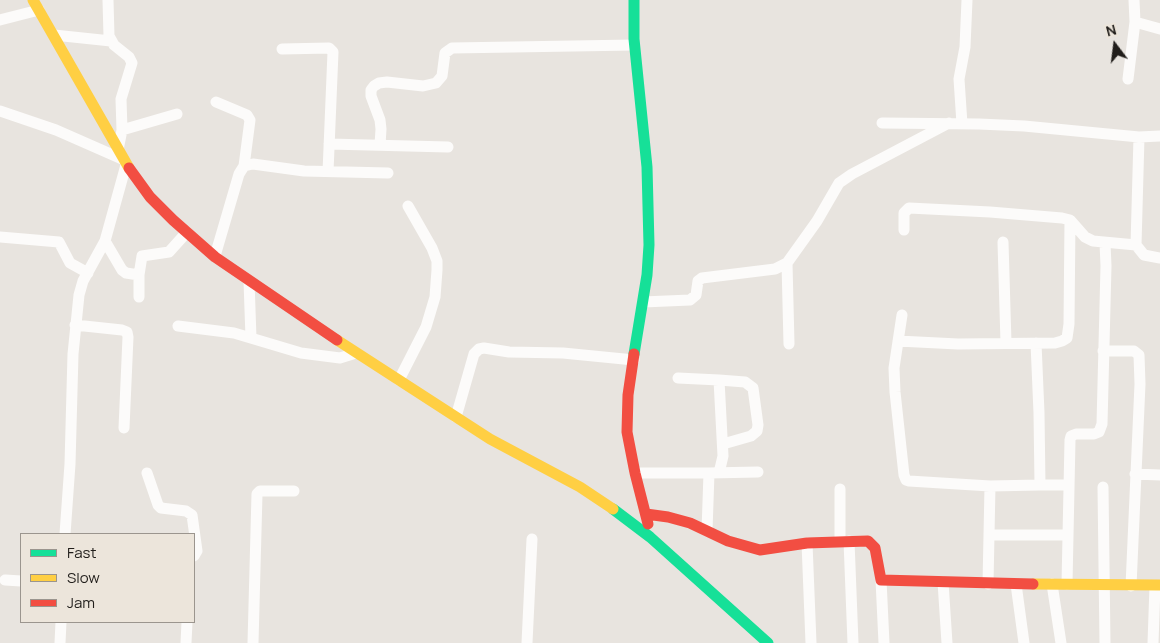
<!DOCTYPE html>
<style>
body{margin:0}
#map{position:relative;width:1160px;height:643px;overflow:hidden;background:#e8e4df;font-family:Manrope,sans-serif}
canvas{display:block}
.legend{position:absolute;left:20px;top:533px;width:175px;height:90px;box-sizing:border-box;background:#ece5db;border:1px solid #9b958e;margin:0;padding:6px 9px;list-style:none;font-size:15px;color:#211e1b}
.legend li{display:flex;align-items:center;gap:10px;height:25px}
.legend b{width:25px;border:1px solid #9b958e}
.north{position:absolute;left:1090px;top:20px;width:50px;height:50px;-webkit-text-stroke:4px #ece5db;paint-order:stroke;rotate:345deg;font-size:14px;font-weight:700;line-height:20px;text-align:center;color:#211e1b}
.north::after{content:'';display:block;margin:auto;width:18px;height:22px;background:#211e1b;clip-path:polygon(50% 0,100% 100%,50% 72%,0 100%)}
</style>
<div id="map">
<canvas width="1160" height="643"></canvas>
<ul class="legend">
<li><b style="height:6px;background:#16e098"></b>Fast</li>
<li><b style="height:6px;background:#ffcf43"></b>Slow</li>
<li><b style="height:6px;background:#f24e42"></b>Jam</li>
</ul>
<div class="north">N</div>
</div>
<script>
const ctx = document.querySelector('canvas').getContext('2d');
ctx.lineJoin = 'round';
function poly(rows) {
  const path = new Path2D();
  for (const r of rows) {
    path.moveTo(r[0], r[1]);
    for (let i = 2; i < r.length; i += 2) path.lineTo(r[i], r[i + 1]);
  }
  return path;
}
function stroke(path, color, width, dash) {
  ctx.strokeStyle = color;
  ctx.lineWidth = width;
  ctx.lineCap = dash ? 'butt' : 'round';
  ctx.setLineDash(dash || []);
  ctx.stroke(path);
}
const street = poly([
 [108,0,109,36,114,45,129,57,132,63,121,99,122,130,118,150],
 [1134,0,1135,22,1160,29],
 [0,20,39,10],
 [54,35,111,41],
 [282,49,329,48,333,52,328,172],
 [1128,79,1135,22],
 [216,102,247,115,250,120,244,166],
 [0,111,56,130,122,159],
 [882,123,979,124,1024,126,1139,137,1160,136],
 [962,124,959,79,965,47,967,0],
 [122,130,177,114],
 [1139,137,1136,245,1144,255,1160,258],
 [329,144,448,147],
 [380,145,381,129,380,120,371,96,371,90,374,86,379,83,387,82,423,86,436,83,442,76,445,53,452,48,634,45],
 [904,230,904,213,909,208,990,212,1062,218,1070,220,1085,237,1093,241,1136,245],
 [0,237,59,242,70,263,88,273],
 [105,241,122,270,126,273,139,275],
 [1003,242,1006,343],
 [215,256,239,174,244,166,253,164,304,171,388,173],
 [787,263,789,344],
 [249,281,251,338],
 [139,297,139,275,142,256,169,252,187,232],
 [643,302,690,300,696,295,698,281,702,278,775,269,787,263,817,221,839,183,852,174,949,123],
 [902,315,894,368,895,392,904,475,906,480,909,481,990,486,1040,485,1039,413,1036,343],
 [75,325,122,330,127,332,128,337,124,428],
 [178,326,234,333,301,353,340,358,356,353],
 [898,341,958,344,1055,343,1062,341,1067,338,1069,324,1070,220],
 [1103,351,1134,351,1139,355,1140,384,1131,586],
 [678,378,719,380,723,456,719,473],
 [399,380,426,327,435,297,437,270,437,261,432,248,408,206],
 [719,380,745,382,753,388,758,425,757,431,751,436,723,444],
 [456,417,474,354,479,349,484,348,509,352,563,353,634,360],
 [147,473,158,505,161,508,186,511,192,515,197,551,194,556],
 [635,473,709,473],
 [1135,474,1160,475],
 [1040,485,1069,485],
 [1103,487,1105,643],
 [840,489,840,541],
 [707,531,709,473,758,472],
 [65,534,70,464,73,354,79,295,83,281,105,241,126,165],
 [989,535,1068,535],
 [849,541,853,643],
 [807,543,811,643],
 [5,580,21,581],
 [881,580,884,643],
 [943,582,947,643],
 [988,584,990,486],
 [1016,584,1024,643],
 [1052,584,1061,643],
 [1067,584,1070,440,1071,436,1076,434,1094,434,1099,432,1102,424,1106,266,1105,243],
 [60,643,61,622],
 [186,643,187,622],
 [253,643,257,494,260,491,294,491],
 [527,643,532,539],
 [1153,643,1155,586]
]);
const fast = poly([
 [634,0,634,39,647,167,649,245,647,275,634,354],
 [613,509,650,537,768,643]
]);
const slow = poly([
 [33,0,129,168],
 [337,340,490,439,580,487,613,509],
 [1033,584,1160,585]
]);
const jam = poly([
 [129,168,150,197,173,220,215,257,337,340],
 [634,354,628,395,627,432,635,473,648,524],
 [646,514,668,517,690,523,728,541,760,550,807,543,868,541,875,548,881,580,1033,584]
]);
stroke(street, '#fcfbfa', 11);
stroke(fast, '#16e098', 11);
stroke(slow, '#ffcf43', 11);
stroke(jam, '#f24e42', 11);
</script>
